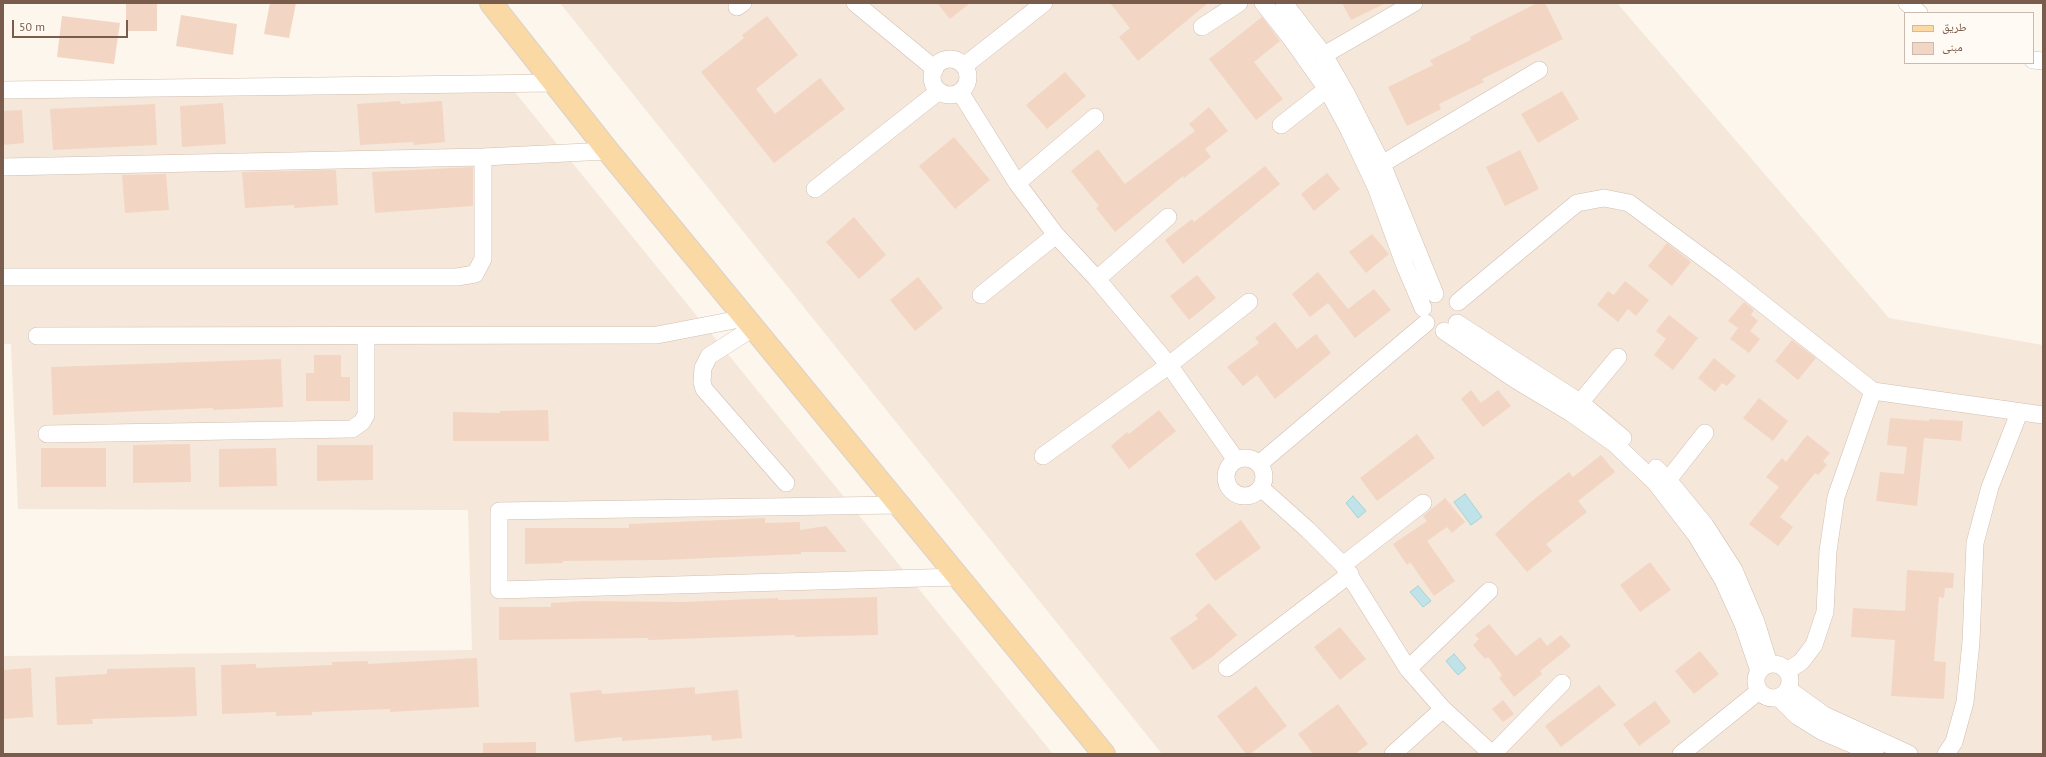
<!DOCTYPE html>
<meta charset="utf-8">
<style>
body{margin:0}
#map{position:relative;width:2046px;height:757px;overflow:hidden;background:#fdf6ec;font-family:"PT Sans","Noto Naskh Arabic",sans-serif}
canvas{display:block}
.frame{position:absolute;inset:0;border:4px solid #7a5c4d;pointer-events:none}
.legend{position:absolute;left:1904px;top:12px;width:130px;height:52px;box-sizing:border-box;background:#fffaf3;border:1px solid #cabbb1;margin:0;padding:5px 7px;list-style:none;font-size:12px;color:#7a5c4d}
.legend li{display:flex;align-items:center;gap:8px;height:20px}
.legend b{width:20px;border:1px solid #cabbb1}
.scale{position:absolute;left:12px;top:20px;width:116px;height:18px;box-sizing:border-box;border:2px solid #7a5c4d;border-top:0;padding-left:5px;font-size:12px;line-height:14px;white-space:nowrap;color:#7a5c4d;-webkit-text-stroke:3px #fffaf3;paint-order:stroke}
</style>
<div id="map">
<canvas width="2046" height="757"></canvas>
<div class="frame"></div>
<ul class="legend">
<li><b style="height:5px;background:#fbd9a5"></b>طريق</li>
<li><b style="height:11px;background:#f3d5c3"></b>مبنى</li>
</ul>
<div class="scale">50 m</div>
</div>
<script>
const ctx = document.querySelector('canvas').getContext('2d');
ctx.lineJoin = 'round';
function fill(path, color) {
  ctx.fillStyle = color;
  ctx.fill(path, 'evenodd');
}
function poly(rows) {
  const path = new Path2D();
  for (const r of rows) {
    if (r.length === 3) {
      path.moveTo(r[0] + r[2], r[1]);
      path.arc(r[0], r[1], r[2], 0, 2 * Math.PI);
      continue;
    }
    path.moveTo(r[0], r[1]);
    for (let i = 2; i < r.length; i += 2) path.lineTo(r[i], r[i + 1]);
  }
  return path;
}
function stroke(path, color, width, dash) {
  ctx.strokeStyle = color;
  ctx.lineWidth = width;
  ctx.lineCap = dash ? 'butt' : 'round';
  ctx.setLineDash(dash || []);
  ctx.stroke(path);
}
const residential = poly([
 [560,3,1617,3,1889,318,2043,345,2043,754,1162,754],
 [505,80,1053,754,3,754,3,656,472,650,468,510,18,509,11,344,3,344,3,82]
]);
const water = poly([
 [1465,494,1482,517,1471,525,1454,502,1465,494],
 [1353,496,1366,511,1358,518,1346,503,1353,496],
 [1418,586,1431,601,1423,607,1410,592,1418,586],
 [1454,654,1466,668,1458,675,1446,661,1454,654]
]);
const building = poly([
 [126,3,157,3,157,31,126,31],
 [270,3,296,3,289,38,264,34],
 [937,3,970,3,950,19],
 [1110,3,1208,3,1138,61,1119,37,1130,28],
 [1342,3,1386,3,1351,20],
 [1537,3,1545,3,1563,39,1482,79,1484,82,1439,104,1441,109,1407,126,1388,87,1433,65,1430,60,1471,40,1470,37],
 [181,15,237,24,233,55,176,46],
 [62,16,120,23,114,64,57,57],
 [767,16,798,55,756,89,775,114,820,78,845,109,774,163,701,72,744,38,742,35],
 [1262,17,1280,41,1254,62,1283,99,1256,120,1209,59],
 [1065,72,1086,96,1047,129,1026,105],
 [1562,91,1579,119,1538,143,1521,114],
 [400,101,401,104,442,101,445,142,414,145,413,142,360,145,357,104],
 [223,103,226,144,182,147,180,106],
 [155,104,157,145,53,150,50,109],
 [1209,107,1228,131,1205,149,1211,157,1184,178,1183,176,1115,232,1096,208,1099,206,1071,171,1098,149,1125,184,1195,131,1189,124],
 [22,110,24,143,3,145,3,111],
 [954,137,990,180,955,209,919,166],
 [1520,150,1539,189,1505,206,1486,167],
 [1265,166,1280,184,1183,264,1165,240,1192,219,1194,222],
 [473,167,473,206,375,213,372,172],
 [336,170,338,205,294,208,294,205,245,208,242,172],
 [1327,173,1340,189,1314,211,1301,194],
 [166,174,169,210,125,213,122,175],
 [854,217,886,255,859,279,826,242],
 [1372,234,1389,254,1366,273,1349,252],
 [1667,243,1691,262,1672,286,1648,266],
 [1318,272,1348,309,1374,289,1391,310,1355,338,1328,303,1310,317,1292,294],
 [1197,275,1216,298,1189,320,1170,296],
 [918,277,943,308,915,331,890,300],
 [1625,281,1649,300,1636,316,1628,309,1618,322,1597,305,1608,291,1614,295],
 [1744,302,1754,310,1751,315,1758,321,1750,331,1760,339,1749,353,1730,339,1738,328,1728,321],
 [1669,315,1698,338,1673,370,1654,355,1666,339,1656,331],
 [1275,322,1297,349,1316,334,1331,353,1275,399,1257,375,1243,386,1227,367,1259,343,1255,338],
 [1792,340,1816,358,1798,380,1775,361],
 [314,355,341,355,341,377,350,377,350,401,306,401,306,373,314,373],
 [1714,358,1736,376,1727,386,1722,383,1715,392,1698,378],
 [281,359,283,407,213,410,213,408,53,415,51,367],
 [1471,390,1481,403,1498,390,1511,406,1483,427,1461,399],
 [1759,398,1788,421,1773,441,1743,418],
 [548,410,549,441,453,441,453,412,500,413,500,411],
 [1159,410,1176,431,1129,469,1111,446,1127,432,1129,434],
 [1890,418,1929,421,1929,419,1963,421,1961,441,1924,438,1917,506,1876,501,1880,472,1904,474,1907,447,1887,445],
 [1417,434,1435,458,1377,501,1360,478],
 [1807,435,1830,453,1823,461,1827,465,1818,475,1815,473,1780,517,1793,527,1778,546,1749,524,1779,487,1766,477,1782,458,1786,462],
 [190,444,191,482,133,483,133,445],
 [317,445,373,445,373,480,317,481],
 [41,448,106,448,106,487,41,487],
 [276,448,277,486,219,487,219,449],
 [1601,455,1615,472,1578,501,1587,512,1546,544,1552,551,1527,572,1495,534,1533,500,1569,472,1573,477],
 [1445,498,1465,522,1452,533,1447,527,1427,541,1455,581,1434,596,1410,562,1407,565,1393,544,1427,521,1423,516],
 [765,518,765,523,800,522,800,530,826,526,847,552,801,552,801,554,663,560,563,561,563,563,525,564,525,528,629,528,629,524],
 [1241,520,1261,548,1215,581,1195,554],
 [1650,562,1671,590,1640,612,1620,585],
 [1907,570,1954,573,1953,588,1945,588,1944,598,1939,597,1934,661,1946,662,1944,699,1891,696,1895,640,1851,637,1853,608,1905,611],
 [877,597,878,635,795,637,795,635,648,640,648,638,499,640,499,607,551,607,551,603,584,601,681,602,778,598,778,600],
 [1209,603,1237,635,1212,657,1193,670,1170,638,1198,619,1195,615],
 [1489,624,1516,656,1540,637,1547,646,1561,635,1571,646,1540,671,1542,674,1514,697,1499,678,1502,675,1488,657,1485,659,1473,645,1479,639,1475,635],
 [1340,627,1366,659,1340,680,1314,647],
 [1700,651,1719,674,1694,694,1675,671],
 [477,658,479,707,390,712,390,709,312,712,312,715,276,716,276,712,222,714,221,665,256,664,256,668,332,665,332,662,368,661,368,664],
 [195,667,197,716,92,719,93,724,57,725,55,677,107,674,107,669],
 [31,668,33,717,3,719,3,670],
 [1599,685,1616,705,1561,747,1545,726],
 [1256,686,1287,726,1250,754,1246,754,1217,716],
 [695,687,695,694,738,690,742,738,712,741,711,735,622,741,622,737,575,742,570,693,601,690,602,694],
 [1503,700,1514,714,1503,722,1492,709],
 [1655,701,1671,722,1639,746,1623,724],
 [1338,704,1368,744,1355,754,1313,754,1298,734],
 [536,742,536,754,483,754,483,743]
]);
const street = poly([
 [855,3,935,69],
 [1263,3,1293,41,1327,89,1349,130,1376,187,1405,266,1423,308],
 [1284,3,1324,55,1347,95,1382,164,1435,294],
 [1907,3,1919,13],
 [737,7,743,3],
 [1202,27,1239,3],
 [1324,55,1414,3],
 [950,77,18],
 [2033,60,2043,61],
 [964,66,1044,3],
 [3,90,554,83],
 [960,92,1017,183,1056,235,1097,279,1169,365,1236,460],
 [1281,125,1327,89],
 [1382,164,1539,70],
 [3,167,483,157,608,151],
 [1017,183,1095,117],
 [815,189,939,91],
 [3,277,457,277,475,274,483,259,483,157],
 [1097,279,1168,217],
 [981,295,1056,235],
 [1458,302,1577,203,1604,198,1629,203,1725,274,1873,391,2043,415],
 [1457,323,1581,403,1623,438],
 [753,328,709,356,703,368,702,382,704,389,786,483],
 [1444,331,1516,380,1571,413,1615,444,1655,482,1696,535,1723,580,1743,624,1759,671],
 [37,336,657,335,745,318],
 [1574,410,1618,357],
 [47,434,352,429,362,422,366,415,366,336],
 [1043,456,1169,365,1249,302],
 [1245,477,19],
 [1259,464,1426,323],
 [1656,468,1668,480,1705,525,1734,570,1756,622,1769,664],
 [1668,480,1705,433],
 [1261,488,1308,530,1343,565,1408,669,1443,709,1492,754],
 [899,505,499,511,499,590,959,577],
 [1343,565,1423,503],
 [1773,681,17],
 [1227,668,1350,574],
 [1408,669,1489,591],
 [1787,671,1801,662,1814,645,1825,612,1828,551,1836,497,1873,391],
 [1788,689,1824,715,1909,754],
 [1778,697,1797,716,1823,732,1875,754],
 [1393,754,1443,709],
 [1493,754,1562,683],
 [1681,754,1759,691],
 [1946,754,1954,742,1965,702,1971,642,1975,543,1990,487,2019,413]
]);
const primary = poly([
 [491,3,608,151,1104,754]
]);
fill(residential, '#f5e8da');
fill(water, '#bfe3e8');
stroke(water, '#a5d3da', 1);
fill(building, '#f3d5c3');
stroke(street, '#d1beb0', 18);
stroke(primary, '#dad1cd', 24);
stroke(street, '#fff', 17);
stroke(primary, '#fbd9a5', 22);
</script>
